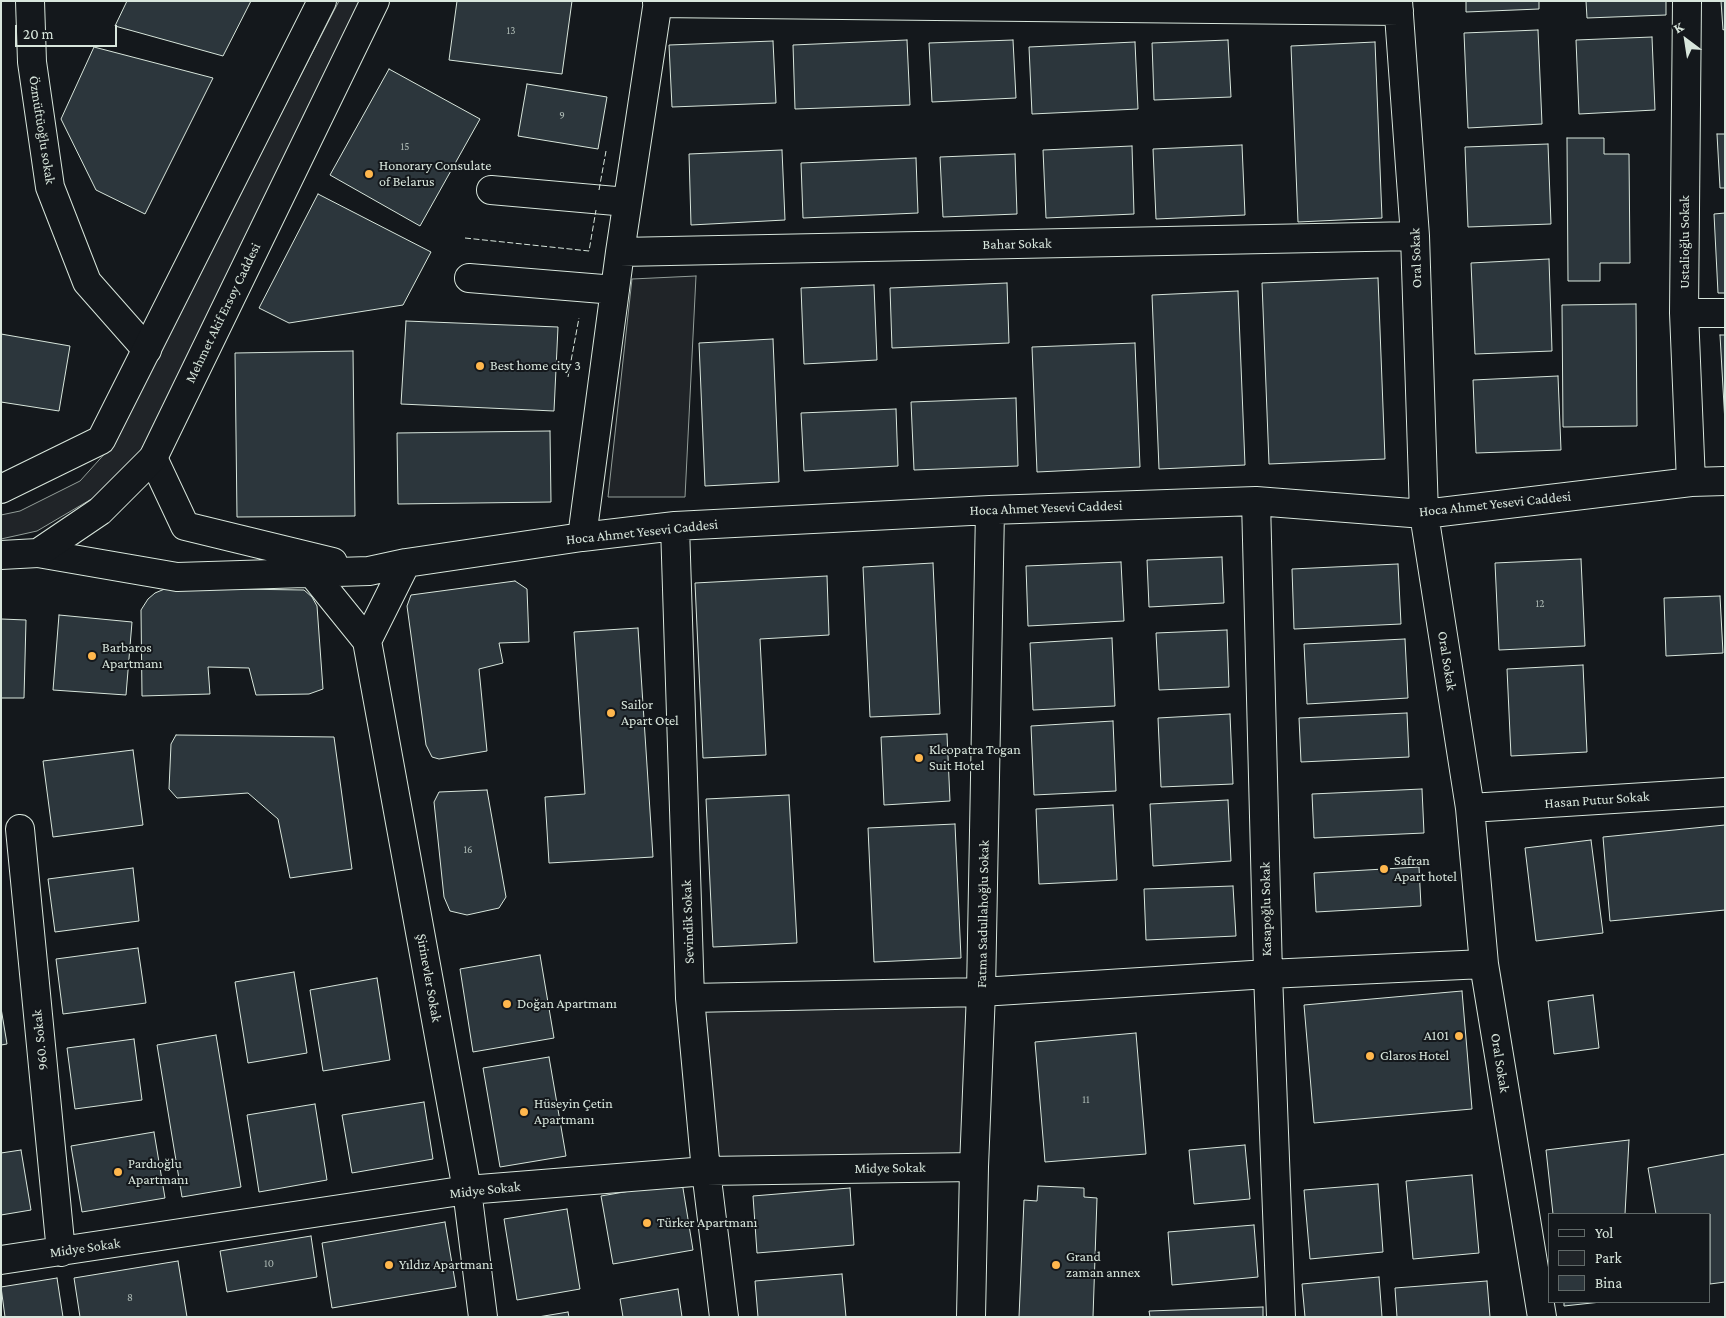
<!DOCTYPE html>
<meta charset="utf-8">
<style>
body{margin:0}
#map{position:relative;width:1726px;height:1318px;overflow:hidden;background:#14181c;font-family:"Crimson Pro",serif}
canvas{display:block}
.frame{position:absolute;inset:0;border:2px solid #d8e6dc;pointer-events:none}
.legend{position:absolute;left:1548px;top:1213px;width:162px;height:90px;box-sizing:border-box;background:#14181c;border:1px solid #626a69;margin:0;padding:6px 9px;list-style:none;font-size:15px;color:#d8e6dc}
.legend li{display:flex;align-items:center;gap:10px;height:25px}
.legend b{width:25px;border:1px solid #626a69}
.north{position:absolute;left:1661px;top:15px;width:50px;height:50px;-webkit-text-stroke:4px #14181c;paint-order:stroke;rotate:329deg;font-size:14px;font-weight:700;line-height:20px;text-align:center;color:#d8e6dc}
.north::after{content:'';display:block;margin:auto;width:18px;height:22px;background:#d8e6dc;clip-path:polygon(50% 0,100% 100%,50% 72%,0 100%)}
.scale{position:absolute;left:15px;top:25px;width:102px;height:22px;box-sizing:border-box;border:2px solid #d8e6dc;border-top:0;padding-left:6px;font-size:15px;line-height:18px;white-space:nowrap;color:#d8e6dc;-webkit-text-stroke:4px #14181c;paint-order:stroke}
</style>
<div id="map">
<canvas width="1726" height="1318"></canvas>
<div class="frame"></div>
<ul class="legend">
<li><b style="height:6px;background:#14181c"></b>Yol</li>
<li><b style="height:14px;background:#202428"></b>Park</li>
<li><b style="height:14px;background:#2c363c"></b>Bina</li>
</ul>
<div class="north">K</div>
<div class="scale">20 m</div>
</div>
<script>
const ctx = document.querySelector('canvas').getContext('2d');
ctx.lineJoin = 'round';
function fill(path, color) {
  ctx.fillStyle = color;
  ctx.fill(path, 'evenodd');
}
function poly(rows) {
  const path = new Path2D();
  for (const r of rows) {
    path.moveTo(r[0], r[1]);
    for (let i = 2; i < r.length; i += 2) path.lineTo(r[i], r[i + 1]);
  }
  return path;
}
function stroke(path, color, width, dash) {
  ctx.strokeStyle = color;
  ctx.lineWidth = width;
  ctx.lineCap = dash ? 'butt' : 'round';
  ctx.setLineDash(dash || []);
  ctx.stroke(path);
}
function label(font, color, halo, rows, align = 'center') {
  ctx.font = font + ' "Crimson Pro",serif';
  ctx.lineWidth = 4;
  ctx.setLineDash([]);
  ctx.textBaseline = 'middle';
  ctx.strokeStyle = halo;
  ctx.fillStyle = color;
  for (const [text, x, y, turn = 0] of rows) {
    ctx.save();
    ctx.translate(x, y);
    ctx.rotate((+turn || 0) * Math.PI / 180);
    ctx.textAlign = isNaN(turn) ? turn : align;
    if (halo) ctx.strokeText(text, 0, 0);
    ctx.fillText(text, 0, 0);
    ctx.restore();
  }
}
const green = poly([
 [339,1,363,1,143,448,100,494,37,531,1,539,1,515,20,511,80,481,108,450,339,1],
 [696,276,685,497,608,497,632,279,696,276],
 [972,1002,967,1157,715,1161,700,1008,972,1002]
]);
const building = poly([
 [127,1,251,1,223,56,115,26,127,1],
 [457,1,572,1,562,74,449,60,457,1],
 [1466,1,1539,1,1539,9,1466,12,1466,1],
 [1586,1,1666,1,1666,15,1587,18,1586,1],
 [1721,1,1725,1,1725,29,1723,30,1721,1],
 [1538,30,1542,124,1468,128,1464,33,1538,30],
 [1652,37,1655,110,1579,114,1576,40,1652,37],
 [907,40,910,105,795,109,793,45,907,40],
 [1013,40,1016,98,932,102,929,43,1013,40],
 [1228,40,1231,97,1154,100,1152,43,1228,40],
 [773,41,776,103,672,107,669,45,773,41],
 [1135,42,1138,109,1032,114,1029,47,1135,42],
 [1375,42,1382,218,1298,222,1291,46,1375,42],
 [94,47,213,78,145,214,96,190,61,119,94,47],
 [389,69,480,119,420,226,330,175,389,69],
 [527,84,607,97,598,149,518,136,527,84],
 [1717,134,1725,134,1725,188,1720,188,1717,134],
 [1567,138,1604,138,1604,154,1629,154,1630,263,1600,263,1600,281,1568,281,1567,138],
 [1548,144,1551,224,1468,227,1465,147,1548,144],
 [1242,145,1245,215,1156,219,1153,149,1242,145],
 [1132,146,1134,214,1046,218,1043,150,1132,146],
 [782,150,785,220,691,225,689,154,782,150],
 [1015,154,1017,214,943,217,940,157,1015,154],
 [916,158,918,213,803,218,801,163,916,158],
 [318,194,431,252,403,305,289,323,259,308,318,194],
 [1725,213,1725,293,1718,293,1714,214,1725,213],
 [1549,259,1552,351,1475,354,1471,263,1549,259],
 [1378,278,1385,459,1269,464,1262,283,1378,278],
 [1007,283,1009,343,892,348,890,288,1007,283],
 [874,285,877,360,804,364,801,288,874,285],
 [1238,291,1245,465,1159,469,1152,295,1238,291],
 [1636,304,1637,426,1563,427,1562,305,1636,304],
 [406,321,558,327,554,411,401,404,406,321],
 [1,334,70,346,59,411,1,402,1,334],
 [1720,335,1725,335,1725,423,1720,335],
 [773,339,779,482,705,486,699,343,773,339],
 [1135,343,1140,467,1037,472,1032,347,1135,343],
 [353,351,355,516,237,517,235,353,353,351],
 [1558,376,1561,450,1476,453,1473,380,1558,376],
 [1016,398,1018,466,914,470,911,402,1016,398],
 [896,409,898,466,804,471,801,413,896,409],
 [550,431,551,502,398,504,397,433,550,431],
 [1222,557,1224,603,1149,607,1147,560,1222,557],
 [1581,559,1585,646,1499,650,1495,563,1581,559],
 [1121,562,1124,621,1028,626,1026,566,1121,562],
 [933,563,940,714,870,717,863,567,933,563],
 [1398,564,1401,624,1294,629,1292,569,1398,564],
 [827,576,829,635,760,639,766,755,703,758,695,583,827,576],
 [515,581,527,589,529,642,499,643,503,663,479,669,487,751,439,759,432,757,426,745,407,606,411,595,515,581],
 [167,588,304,590,312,597,317,606,323,689,309,694,256,695,249,668,208,667,210,694,142,696,141,610,148,599,155,593,167,588],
 [1720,596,1723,653,1666,656,1664,598,1720,596],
 [59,615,132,622,126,695,53,690,59,615],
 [1,619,26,620,24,698,1,698,1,619],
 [638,628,653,857,549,863,545,797,585,794,574,632,638,628],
 [1227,630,1229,687,1159,690,1156,633,1227,630],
 [1112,638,1115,706,1033,710,1030,643,1112,638],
 [1405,639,1408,698,1307,704,1304,644,1405,639],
 [1583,665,1587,752,1511,756,1507,669,1583,665],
 [1407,713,1409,757,1301,762,1299,718,1407,713],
 [1230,714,1233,784,1161,787,1158,718,1230,714],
 [1113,721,1116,791,1034,795,1031,726,1113,721],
 [947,734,950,801,884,805,881,737,947,734],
 [176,735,334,737,352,869,290,878,278,819,248,793,177,798,169,789,171,744,176,735],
 [133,750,143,825,53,837,43,761,133,750],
 [1422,789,1424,833,1314,838,1312,794,1422,789],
 [487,790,506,897,499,908,467,915,450,911,444,897,434,802,439,792,487,790],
 [789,795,797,943,713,947,706,799,789,795],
 [1228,800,1231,861,1153,866,1150,804,1228,800],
 [1113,805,1117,880,1039,884,1036,809,1113,805],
 [955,824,961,958,874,962,868,828,955,824],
 [1725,825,1725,910,1610,921,1603,837,1725,825],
 [1591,840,1603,933,1536,941,1525,848,1591,840],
 [1419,867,1421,906,1316,912,1314,873,1419,867],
 [133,868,139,921,55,932,48,879,133,868],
 [1233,886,1236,936,1146,940,1144,889,1233,886],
 [138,948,146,1003,63,1014,56,959,138,948],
 [540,955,554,1038,473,1052,460,969,540,955],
 [294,972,307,1053,248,1063,235,982,294,972],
 [377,978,390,1060,323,1071,310,990,377,978],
 [1462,991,1472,1109,1314,1123,1304,1005,1462,991],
 [1593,995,1599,1048,1554,1054,1548,1001,1593,995],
 [1,1008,7,1044,1,1045,1,1008],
 [1136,1033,1146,1154,1045,1162,1035,1042,1136,1033],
 [216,1035,241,1187,182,1197,157,1045,216,1035],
 [134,1039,142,1100,75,1109,67,1048,134,1039],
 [549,1057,566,1156,500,1167,483,1068,549,1057],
 [424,1102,433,1159,352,1173,342,1115,424,1102],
 [315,1104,327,1180,259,1192,247,1115,315,1104],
 [154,1132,165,1198,82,1212,71,1146,154,1132],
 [1629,1140,1625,1214,1553,1214,1546,1150,1629,1140],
 [1245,1145,1250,1199,1194,1204,1189,1150,1245,1145],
 [21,1150,31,1210,1,1215,1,1153,21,1150],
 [1725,1154,1725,1282,1710,1284,1710,1214,1656,1214,1648,1168,1725,1154],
 [1472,1175,1479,1253,1413,1259,1406,1181,1472,1175],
 [682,1182,693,1250,613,1264,601,1196,682,1182],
 [1378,1184,1383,1252,1310,1259,1304,1190,1378,1184],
 [1038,1186,1084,1188,1084,1197,1097,1198,1093,1317,1019,1317,1024,1200,1037,1201,1038,1186],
 [850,1188,854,1245,757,1253,753,1196,850,1188],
 [567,1209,580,1289,517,1300,504,1219,567,1209],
 [445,1222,456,1287,332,1308,322,1243,445,1222],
 [1254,1225,1258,1277,1172,1285,1168,1232,1254,1225],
 [311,1236,317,1277,227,1292,220,1251,311,1236],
 [178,1261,187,1317,80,1317,74,1278,178,1261],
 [842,1274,846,1317,758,1317,755,1281,842,1274],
 [1379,1277,1382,1317,1305,1317,1302,1284,1379,1277],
 [57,1278,63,1317,5,1317,1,1287,57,1278],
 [1487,1281,1490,1317,1397,1317,1395,1288,1487,1281],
 [678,1289,682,1317,623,1317,620,1299,678,1289],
 [1564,1302,1601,1302,1564,1306,1564,1302],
 [1263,1307,1263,1317,1150,1317,1149,1311,1263,1307],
 [568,1312,569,1317,538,1317,568,1312]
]);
const minor = poly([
 [30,1,32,62,50,187,87,282,147,350],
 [1398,1,1415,236,1424,514,1470,808,1484,964,1542,1317],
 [1687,1,1684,313,1691,482],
 [657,3,1399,11],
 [491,190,627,202],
 [620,252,1415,236],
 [469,278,615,290],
 [1684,313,1725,313],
 [153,458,185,526,333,562],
 [1256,501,1268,974,1281,1317],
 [675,526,690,998,706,1171,724,1317],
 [582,537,620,252,658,1],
 [38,553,177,577,369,571,406,563,582,537,675,526,990,510,1256,501,1424,514,1691,482,1725,481],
 [406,563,367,641,467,1190,483,1317],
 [312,573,367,641],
 [1470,808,1725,792],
 [20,829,61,1252],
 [690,998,981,992,1268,974,1484,964],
 [1,1260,467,1190,706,1171,974,1167],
 [971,1317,974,1167,981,992,990,510]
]);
const major = poly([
 [1,489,101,440,322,1],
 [1,555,38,553,100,511,153,458,375,1]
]);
const fence = poly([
 [599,190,606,151],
 [465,238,589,251,596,210],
 [568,377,579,318]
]);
const markers = [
 [369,174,5,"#ffb74d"],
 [480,366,5,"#ffb74d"],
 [92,656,5,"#ffb74d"],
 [611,713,5,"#ffb74d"],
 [919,758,5,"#ffb74d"],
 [1384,869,5,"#ffb74d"],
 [507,1004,5,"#ffb74d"],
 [1459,1036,5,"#ffb74d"],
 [1370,1056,5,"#ffb74d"],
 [524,1112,5,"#ffb74d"],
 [118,1172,5,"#ffb74d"],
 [647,1223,5,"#ffb74d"],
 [389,1265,5,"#ffb74d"],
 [1056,1265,5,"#ffb74d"]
];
const numberNames = [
 ["13",511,31],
 ["9",562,116],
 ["15",405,147],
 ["12",1540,604],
 ["16",468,850],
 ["11",1086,1100],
 ["10",269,1264],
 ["8",130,1298]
];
const streetNames = [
 ["Özmüftüoğlu sokak",42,130,81],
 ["Ustalioğlu Sokak",1685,242,-90],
 ["Bahar Sokak",1017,244,-1],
 ["Oral Sokak",1416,258,-92],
 ["Mehmet Akif Ersoy Caddesi",223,313,-64],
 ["Hoca Ahmet Yesevi Caddesi",1495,504,-6],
 ["Hoca Ahmet Yesevi Caddesi",1046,508,-2],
 ["Hoca Ahmet Yesevi Caddesi",642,532,-6],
 ["Oral Sokak",1447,661,81],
 ["Hasan Putur Sokak",1597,800,-4],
 ["Kasapoğlu Sokak",1266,909,-91],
 ["Fatma Sadullahoğlu Sokak",983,914,-89],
 ["Sevindik Sokak",688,922,-92],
 ["Şirinevler Sokak",429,978,80],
 ["960. Sokak",40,1040,-96],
 ["Oral Sokak",1500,1063,81],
 ["Midye Sokak",890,1168,-1],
 ["Midye Sokak",485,1190,-6],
 ["Midye Sokak",85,1248,-8]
];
const poiNames = [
 ["Honorary Consulate",379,166],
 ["of Belarus",379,182],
 ["Best home city 3",490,366],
 ["Barbaros",102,648],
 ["Apartmanı",102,664],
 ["Sailor",621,705],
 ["Apart Otel",621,721],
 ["Kleopatra Togan",929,750],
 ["Suit Hotel",929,766],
 ["Safran",1394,861],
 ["Apart hotel",1394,877],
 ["Doğan Apartmanı",517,1004],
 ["A101",1449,1036,"right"],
 ["Glaros Hotel",1380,1056],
 ["Hüseyin Çetin",534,1104],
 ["Apartmanı",534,1120],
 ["Pardıoğlu",128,1164],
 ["Apartmanı",128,1180],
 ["Türker Apartmanı",657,1223],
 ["Grand",1066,1257],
 ["zaman annex",1066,1273],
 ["Yıldız Apartmanı",399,1265]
];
fill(green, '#202428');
stroke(green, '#939e99', 1);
fill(building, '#2c363c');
stroke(building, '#d8e6dc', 1);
stroke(minor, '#d8e6dc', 30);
stroke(major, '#d8e6dc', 30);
stroke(minor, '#14181c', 28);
stroke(major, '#14181c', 28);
stroke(fence, '#d8e6dc', 1, [6, 2.5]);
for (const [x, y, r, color] of markers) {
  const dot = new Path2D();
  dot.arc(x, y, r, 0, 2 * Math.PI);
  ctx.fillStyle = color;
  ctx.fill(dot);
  stroke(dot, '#14181c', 2);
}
label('11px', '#adbab4', null, numberNames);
label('14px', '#d8e6dc', '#14181c', streetNames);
label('14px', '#d8e6dc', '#14181c', poiNames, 'left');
</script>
